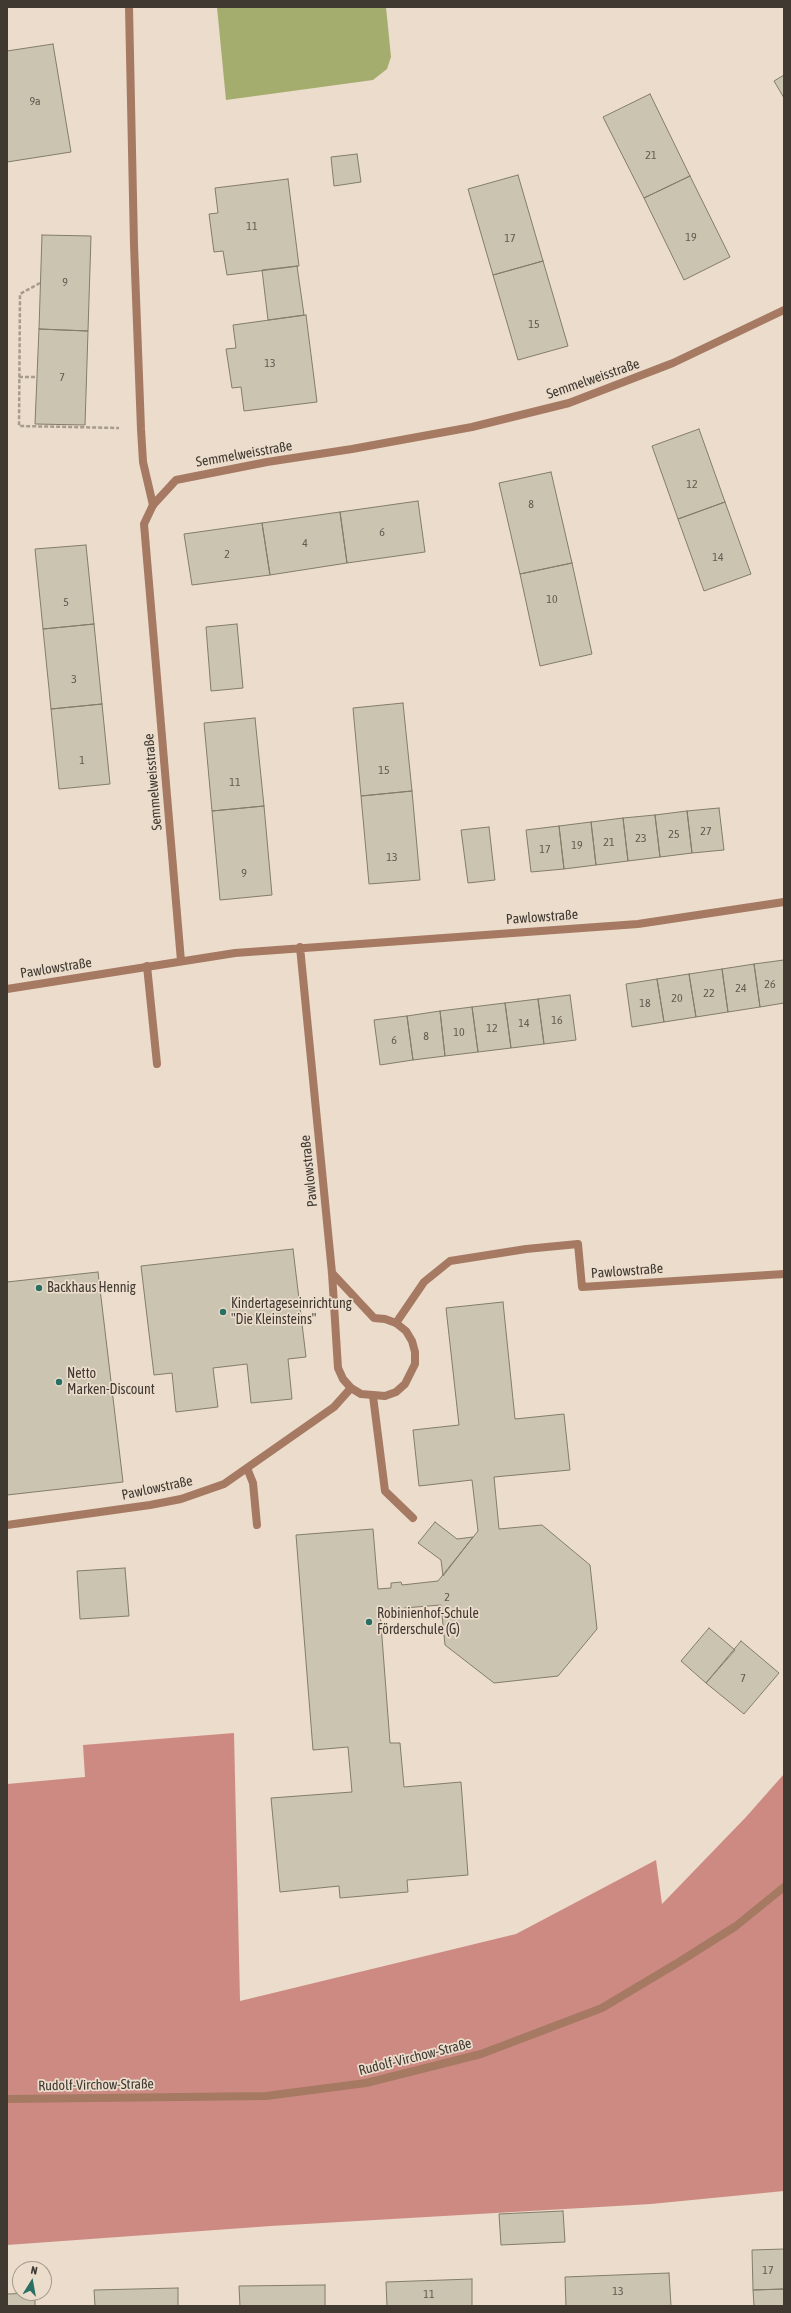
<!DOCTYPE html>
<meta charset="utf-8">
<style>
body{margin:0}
#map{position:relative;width:791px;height:2313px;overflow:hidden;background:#ebdccb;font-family:"Asap Condensed",sans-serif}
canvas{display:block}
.frame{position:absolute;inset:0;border:8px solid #3f3932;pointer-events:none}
.north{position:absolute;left:12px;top:2261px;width:40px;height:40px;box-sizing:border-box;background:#ebdccb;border:1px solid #a69b8e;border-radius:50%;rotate:11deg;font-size:11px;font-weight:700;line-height:16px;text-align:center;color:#3f3932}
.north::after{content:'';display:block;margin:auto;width:14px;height:18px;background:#296f64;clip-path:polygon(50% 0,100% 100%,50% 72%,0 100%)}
</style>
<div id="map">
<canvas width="791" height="2313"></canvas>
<div class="frame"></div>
<div class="north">N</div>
</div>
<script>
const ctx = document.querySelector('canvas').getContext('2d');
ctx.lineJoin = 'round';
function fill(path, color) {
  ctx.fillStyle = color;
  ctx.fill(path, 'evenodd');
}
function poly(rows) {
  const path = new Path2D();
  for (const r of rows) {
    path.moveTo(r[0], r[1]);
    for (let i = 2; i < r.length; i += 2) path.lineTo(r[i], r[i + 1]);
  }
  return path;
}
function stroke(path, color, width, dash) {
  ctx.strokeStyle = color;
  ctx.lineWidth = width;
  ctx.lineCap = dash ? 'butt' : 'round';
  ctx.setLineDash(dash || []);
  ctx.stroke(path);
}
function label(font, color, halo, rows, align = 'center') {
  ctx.font = font + ' "Asap Condensed",sans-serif';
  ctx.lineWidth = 3.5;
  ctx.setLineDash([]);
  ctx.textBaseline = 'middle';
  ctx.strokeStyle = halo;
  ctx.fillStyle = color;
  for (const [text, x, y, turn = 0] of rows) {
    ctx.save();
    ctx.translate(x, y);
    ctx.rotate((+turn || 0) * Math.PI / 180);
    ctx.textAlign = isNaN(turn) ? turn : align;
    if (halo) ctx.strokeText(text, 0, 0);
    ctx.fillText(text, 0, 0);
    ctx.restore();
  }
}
const forest = poly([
 [234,1733,240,2001,516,1934,656,1860,662,1904,746,1817,784,1774,784,2191,651,2204,271,2226,7,2245,7,2125,117,2124,7,2125,7,1784,85,1777,83,1745]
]);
const water = poly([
 [217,7,386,7,391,57,387,69,373,80,226,100]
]);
const building = poly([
 [53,44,71,152,7,162,7,51,53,44],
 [784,75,784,98,774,81,784,75],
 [650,94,690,176,644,198,603,117,650,94],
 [357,154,361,182,334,186,331,157,357,154],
 [518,175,543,261,493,275,468,189,518,175],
 [690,176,730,257,684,280,644,198,690,176],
 [288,179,299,266,227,275,223,251,214,252,209,214,218,213,215,188,288,179],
 [42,235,91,236,88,331,39,329,42,235],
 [543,261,568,346,518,360,493,275,543,261],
 [297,266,304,315,268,320,262,270,297,266],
 [306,315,317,402,244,411,241,387,232,388,226,349,236,348,233,325,306,315],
 [39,329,88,331,85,425,35,424,39,329],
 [699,429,725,502,678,519,652,446,699,429],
 [551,472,572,563,520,574,499,483,551,472],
 [418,501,425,552,347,563,340,512,418,501],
 [725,502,751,574,704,591,678,519,725,502],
 [340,512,347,563,270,575,262,523,340,512],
 [262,523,270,575,192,585,184,534,262,523],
 [86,545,94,624,43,629,35,549,86,545],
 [572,563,592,654,540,666,520,574,572,563],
 [94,624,102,704,51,709,43,629,94,624],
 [237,624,243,688,211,691,206,627,237,624],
 [403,703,412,791,361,796,353,708,403,703],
 [102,704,110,784,59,789,51,709,102,704],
 [255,718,264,806,212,811,204,723,255,718],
 [412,791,420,880,369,884,361,796,412,791],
 [264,806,272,895,220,900,212,811,264,806],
 [719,808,724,850,692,853,687,811,719,808],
 [687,811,692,853,660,857,655,815,687,811],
 [655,815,660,857,628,861,623,818,655,815],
 [623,818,628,861,596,865,591,822,623,818],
 [591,822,596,865,564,869,559,826,591,822],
 [559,826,564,869,531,872,526,830,559,826],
 [489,827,495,880,468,883,461,830,489,827],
 [784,960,784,1003,760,1007,754,964,784,960],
 [754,964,760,1007,728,1012,722,969,754,964],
 [722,969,728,1012,696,1017,689,974,722,969],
 [689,974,696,1017,664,1022,657,979,689,974],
 [657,979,664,1022,632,1027,626,984,657,979],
 [570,995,576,1040,544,1044,538,999,570,995],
 [538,999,544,1044,511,1048,505,1003,538,999],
 [505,1003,511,1048,478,1052,472,1007,505,1003],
 [472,1007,478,1052,445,1056,440,1011,472,1007],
 [440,1011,445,1056,413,1060,407,1016,440,1011],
 [407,1016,413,1060,380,1065,374,1020,407,1016],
 [293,1249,306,1357,288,1359,292,1399,251,1403,247,1364,213,1368,218,1407,176,1412,172,1373,154,1375,141,1266,293,1249],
 [98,1272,123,1482,7,1495,7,1282,98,1272],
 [503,1302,515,1419,564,1414,570,1470,494,1477,499,1529,542,1525,590,1565,597,1629,558,1676,494,1683,445,1645,441,1605,404,1608,404,1613,394,1614,394,1610,380,1611,390,1743,400,1743,404,1787,461,1782,468,1875,407,1880,408,1892,340,1898,339,1886,280,1892,271,1798,352,1792,348,1747,313,1750,296,1535,373,1529,378,1589,391,1588,391,1583,401,1582,402,1585,438,1581,478,1531,472,1480,419,1486,413,1430,459,1425,446,1308,503,1302],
 [435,1522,457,1539,473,1537,443,1576,441,1560,418,1543,435,1522],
 [125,1568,129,1616,80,1619,77,1571,125,1568],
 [709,1628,735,1650,706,1683,681,1661,709,1628],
 [741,1641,779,1673,744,1714,706,1683,741,1641],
 [563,2211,565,2242,501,2245,499,2214,563,2211],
 [784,2249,784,2289,753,2290,752,2250,784,2249],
 [669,2273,671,2306,566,2306,565,2277,669,2273],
 [472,2279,472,2306,387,2306,386,2282,472,2279],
 [325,2285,325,2306,240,2306,239,2286,325,2285],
 [178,2288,178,2306,95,2306,94,2290,178,2288],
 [784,2289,784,2306,754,2306,753,2290,784,2289],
 [35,2293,35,2306,7,2306,7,2294,35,2293]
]);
const path = poly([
 [40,283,20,294,19,426,119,428],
 [19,377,37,377]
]);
const lane = poly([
 [129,7,134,245,141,429,143,462,153,505],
 [147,966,157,1064],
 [396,1323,424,1282,450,1261,526,1249,578,1244,582,1287,784,1274],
 [373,1396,385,1491,413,1518],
 [247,1468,253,1483,257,1525],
 [7,1525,150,1505,181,1499,224,1484,334,1407,351,1388]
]);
const street = poly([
 [300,947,332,1273,338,1368,343,1379,351,1388,361,1394,385,1396,396,1392,405,1384,415,1364,415,1352,412,1341,406,1331,396,1323,385,1319,374,1318,332,1273],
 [181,961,144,524,153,505,176,480,267,462,352,449,472,427,569,403,673,363,784,310],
 [7,989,235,953,638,924,784,902],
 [7,2099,266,2096,366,2083,481,2054,602,2008,679,1962,736,1926,784,1887]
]);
const markers = [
 [39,1288,4,"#296f64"],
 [223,1312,4,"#296f64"],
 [59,1382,4,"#296f64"],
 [369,1622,4,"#296f64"]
];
const numberNames = [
 ["9a",35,101],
 ["21",651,155],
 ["11",252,226],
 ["19",691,237],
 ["17",510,238],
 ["9",65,282],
 ["15",534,324],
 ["13",270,363],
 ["7",62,377],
 ["12",692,484],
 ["8",531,504],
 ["6",382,532],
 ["4",305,543],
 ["2",227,554],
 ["14",718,557],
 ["10",552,599],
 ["5",66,602],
 ["3",74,679],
 ["1",82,760],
 ["15",384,770],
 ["11",235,782],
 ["27",706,831],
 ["25",674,834],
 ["23",641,838],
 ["21",609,842],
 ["19",577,845],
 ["17",545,849],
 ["13",392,857],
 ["9",244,873],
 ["26",770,984],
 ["24",741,988],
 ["22",709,993],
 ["20",677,998],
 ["18",645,1003],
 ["16",557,1020],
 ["14",524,1023],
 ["12",492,1028],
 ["10",459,1032],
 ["8",426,1036],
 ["6",394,1040],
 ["2",447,1597],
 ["7",743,1678],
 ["17",768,2270],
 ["13",618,2291],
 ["11",429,2294]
];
const streetNames = [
 ["Semmelweisstraße",593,379,-19],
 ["Semmelweisstraße",244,454,-10],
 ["Semmelweisstraße",153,782,-95],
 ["Pawlowstraße",542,917,-4],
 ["Pawlowstraße",56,968,-9],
 ["Pawlowstraße",309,1171,-96],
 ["Pawlowstraße",627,1271,-4],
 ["Pawlowstraße",157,1488,-12],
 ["Rudolf-Virchow-Straße",415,2057,-14],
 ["Rudolf-Virchow-Straße",96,2085,-1]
];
const poiNames = [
 ["Backhaus Hennig",47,1288],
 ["Kindertageseinrichtung",231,1304],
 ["\"Die Kleinsteins\"",231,1320],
 ["Netto",67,1374],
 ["Marken-Discount",67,1390],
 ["Robinienhof-Schule",377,1614],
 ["Förderschule (G)",377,1630]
];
fill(forest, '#cd8a83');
fill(water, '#a4ac6e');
fill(building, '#cbc4b0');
stroke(building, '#827c69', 1);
stroke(path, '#a79b8e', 2.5, [4, 2]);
stroke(lane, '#a57962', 8);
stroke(street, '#a57962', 8);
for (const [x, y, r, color] of markers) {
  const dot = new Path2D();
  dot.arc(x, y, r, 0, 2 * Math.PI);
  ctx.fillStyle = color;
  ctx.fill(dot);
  stroke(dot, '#ebdccb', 1.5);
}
label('12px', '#625c52', null, numberNames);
label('14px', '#3f3932', '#ebdccb', streetNames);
label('14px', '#3f3932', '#ebdccb', poiNames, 'left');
</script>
